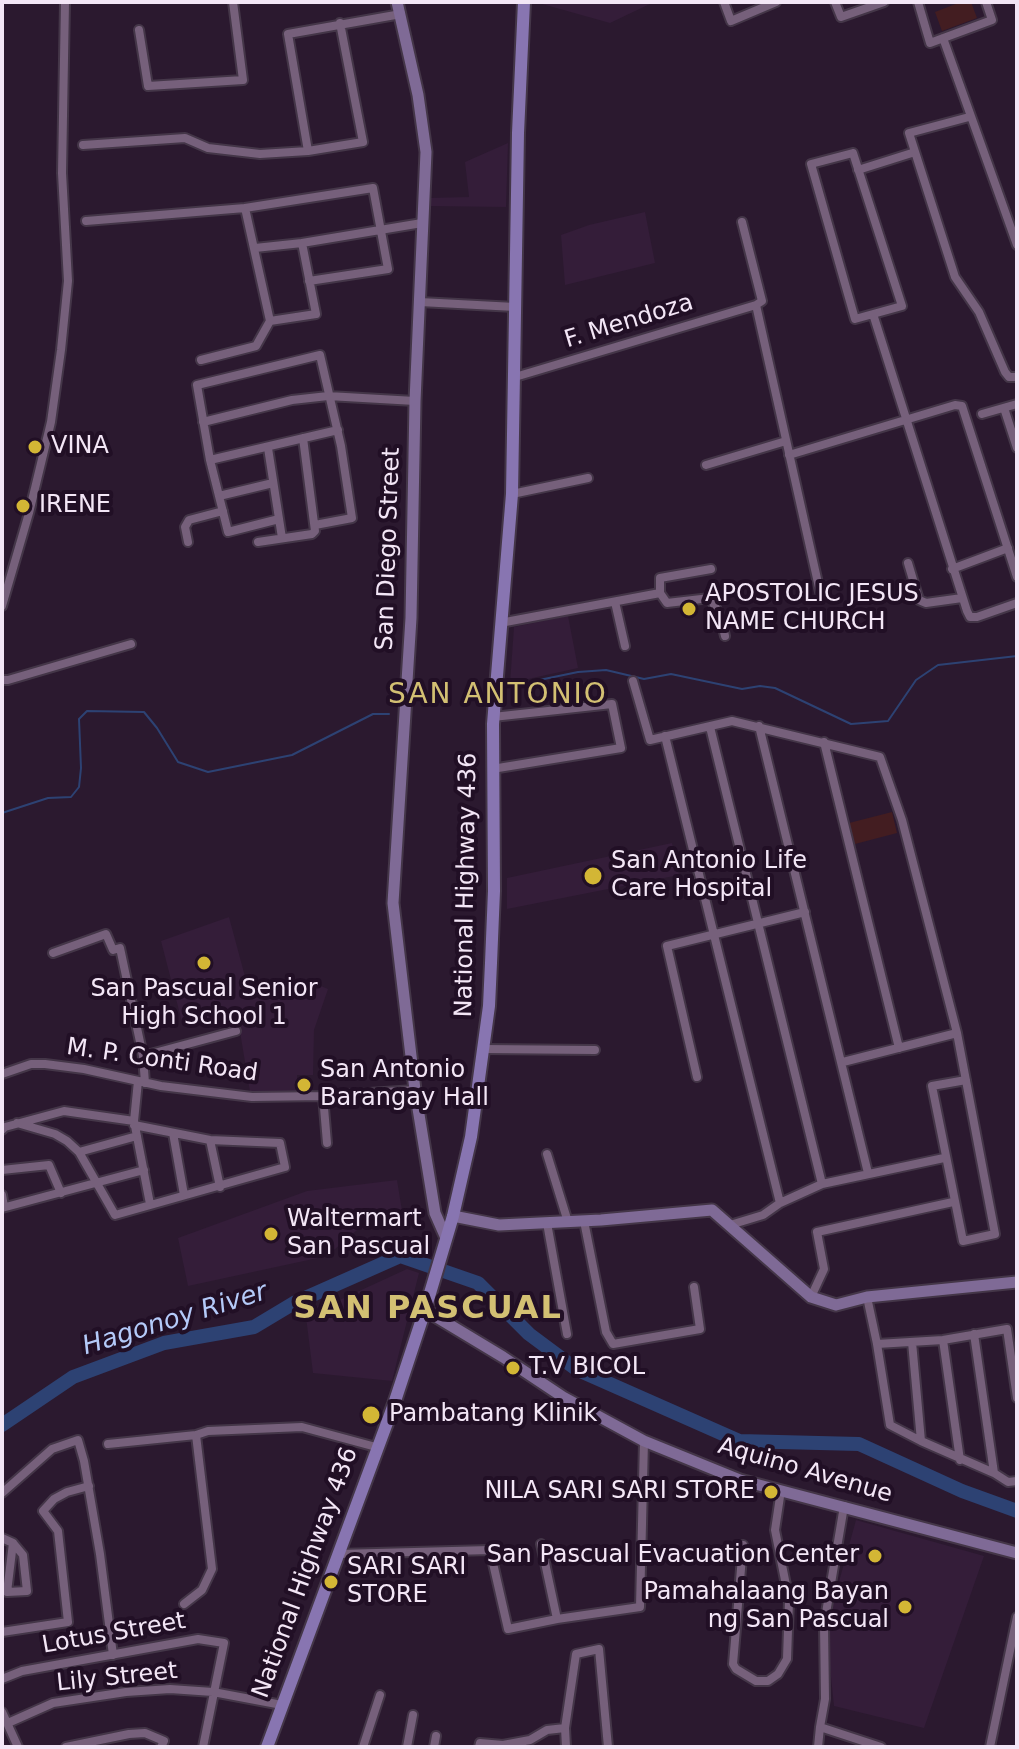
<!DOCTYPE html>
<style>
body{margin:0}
#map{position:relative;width:1019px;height:1749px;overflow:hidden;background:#2b192f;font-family:"DejaVu Sans",sans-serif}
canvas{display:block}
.frame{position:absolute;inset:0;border:4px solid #f3e6f6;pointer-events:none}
</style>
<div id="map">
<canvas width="1019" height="1749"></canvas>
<div class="frame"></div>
</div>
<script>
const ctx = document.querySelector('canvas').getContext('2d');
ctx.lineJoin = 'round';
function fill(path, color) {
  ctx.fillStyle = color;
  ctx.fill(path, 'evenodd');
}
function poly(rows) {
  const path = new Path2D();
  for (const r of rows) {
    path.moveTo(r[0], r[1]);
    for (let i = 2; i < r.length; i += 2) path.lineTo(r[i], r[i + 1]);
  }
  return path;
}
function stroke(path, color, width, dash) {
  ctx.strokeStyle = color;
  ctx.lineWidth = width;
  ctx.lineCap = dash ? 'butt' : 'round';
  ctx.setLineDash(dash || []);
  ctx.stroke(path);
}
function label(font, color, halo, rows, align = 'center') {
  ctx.font = font + ' "DejaVu Sans",sans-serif';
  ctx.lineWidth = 8;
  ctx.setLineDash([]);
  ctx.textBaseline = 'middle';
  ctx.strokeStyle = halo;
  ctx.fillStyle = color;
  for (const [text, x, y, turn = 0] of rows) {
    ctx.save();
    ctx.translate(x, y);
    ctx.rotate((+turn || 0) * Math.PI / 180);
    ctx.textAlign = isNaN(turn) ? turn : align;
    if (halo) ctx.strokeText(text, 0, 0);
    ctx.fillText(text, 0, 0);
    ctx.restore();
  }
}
const built = poly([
 [535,2,654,2,610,23],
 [508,143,506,207,429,206,429,198,469,197,465,162],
 [645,212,655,263,565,285,561,235,589,225],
 [568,616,578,668,510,683,514,627],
 [672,843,679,875,507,909,507,878],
 [229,917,247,984,302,978,328,989,314,1030,313,1075,297,1075,297,1094,250,1092,237,1014,183,1026,161,941],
 [397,1180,404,1223,357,1230,327,1256,188,1286,178,1238,307,1191],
 [407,1269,419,1273,392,1381,313,1373,305,1309,333,1303],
 [856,1520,984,1556,924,1728,834,1706,826,1629]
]);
const green = poly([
 [961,2,971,2,977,18,942,31,935,12],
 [892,812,897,833,855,844,849,823]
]);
const stream = poly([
 [515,685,578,672,606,670,644,679,671,674,742,689,760,686,775,688,851,724,888,721,916,680,938,665,1017,656],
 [2,813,48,798,71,797,79,787,81,768,79,719,87,711,144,712,157,728,178,762,208,772,292,755,373,714,389,714]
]);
const river = poly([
 [2,1425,73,1377,164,1343,254,1327,294,1303,400,1256,478,1283,529,1334,576,1369,739,1441,859,1444,962,1491,1017,1511]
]);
const street = poly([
 [724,2,731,21,776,2],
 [835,2,841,17,884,2],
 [918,2,930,43,992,20,986,2],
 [139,30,148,86,243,80,233,2],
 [943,38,1017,245],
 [969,117,909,133,955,277,979,312,1005,372,1009,377,1017,377],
 [83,145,185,138,208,148,260,154,308,151,363,142,340,23],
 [308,151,288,34,401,14],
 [853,153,902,306,855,319,811,164,853,153],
 [858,170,915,152],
 [86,221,245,208,373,188,388,269,309,281],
 [742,222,762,301,756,305,820,592],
 [255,248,302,243,422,223],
 [420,302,515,307],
 [873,314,967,611,970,617,977,617,1017,603],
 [270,321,316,314,302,243],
 [201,360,256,346,270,321,245,208],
 [515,377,756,305],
 [1004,408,1017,448],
 [982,414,1017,404],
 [203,422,292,400,328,396,415,401],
 [268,448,282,538],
 [789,455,955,405,962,406,1017,577],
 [210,460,338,430],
 [706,465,786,441],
 [512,494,588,478],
 [219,496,273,483],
 [279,519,228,532,210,460,197,385,320,355,341,446,352,518,315,525],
 [188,542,185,527,189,520,223,511],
 [258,542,312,534,315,531,303,438],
 [908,563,919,600,926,603,962,598],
 [711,569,660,578,660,593,667,603,710,598,720,615,725,636],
 [952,569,1008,548],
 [615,602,625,646],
 [2,606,29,513,51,422,61,350,68,281,62,173,65,2],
 [500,623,660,593],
 [2,680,8,680,131,644],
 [633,681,650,740,732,721,880,757,902,820,957,1033,995,1234,963,1241,932,1086,966,1080],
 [759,726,868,1173],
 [710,727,822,1184],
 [665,736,780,1203],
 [824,742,899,1048],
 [492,769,621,748,612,704,493,717],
 [53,953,106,934,113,950,120,948,143,1056,145,1083],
 [483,1049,595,1050],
 [143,1056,236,1031],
 [843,1062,957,1033],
 [2,1074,31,1064,45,1064,84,1069,161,1086,252,1097,323,1096,415,1090],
 [697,1077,667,946,805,912],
 [138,1081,134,1121,150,1204],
 [323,1096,327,1143],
 [17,1123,55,1134,67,1141,79,1152,115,1215,285,1167,280,1143,210,1140,134,1125],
 [2,1130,5,1127,64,1111,134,1121],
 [173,1133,184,1195],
 [210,1140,220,1187],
 [79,1152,137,1136],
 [547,1154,568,1222],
 [2,1170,49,1165,61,1193],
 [2,1195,4,1207],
 [2,1208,144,1170],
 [584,1221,606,1332,613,1344,700,1329,694,1287],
 [547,1223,567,1334],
 [730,1225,763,1215,780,1203,822,1184,944,1158],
 [811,1297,824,1269,817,1232,953,1202],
 [867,1297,877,1344,943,1340,1007,1329,1017,1398],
 [974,1334,994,1473],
 [943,1340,960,1460],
 [877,1344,890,1425,921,1441,912,1342],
 [921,1441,994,1473,1008,1482,1017,1481],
 [108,1444,196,1435,208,1431,302,1427,376,1447],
 [2,1493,52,1449,78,1440,84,1461,100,1554,113,1655],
 [844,1506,824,1625,825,1699,820,1727,881,1747],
 [2,1538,13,1543,23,1555,27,1591,7,1592,13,1543],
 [541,1544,557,1619],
 [743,1545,733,1664,736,1669,756,1681,768,1681,778,1674,787,1659,789,1600,775,1530,781,1490],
 [338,1554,490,1550,508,1629,557,1619,640,1607,644,1441],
 [184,1604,202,1590,212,1569,196,1435],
 [2,1632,68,1622,58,1531,43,1511,54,1499,67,1492,89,1486],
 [2,1679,22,1671,198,1639,224,1643,203,1747],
 [2,1712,18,1747],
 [8,1723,53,1703,126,1692,170,1689,213,1692,282,1705],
 [565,1728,566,1747],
 [66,1747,129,1734,145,1733,164,1741,161,1747],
 [363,1747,380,1695],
 [407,1747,413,1715],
 [434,1747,436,1736],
 [479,1747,480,1743,503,1745,530,1740,547,1730,565,1728,576,1654,599,1649,608,1747],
 [818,1747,820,1727],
 [990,1747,1017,1617]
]);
const secondary = poly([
 [397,2,418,95,426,152,415,401,411,618,393,903,415,1090,435,1213,446,1238],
 [453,1216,499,1225,601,1220,712,1210,811,1297,836,1305,867,1297,1017,1282],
 [425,1310,503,1357,563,1397,644,1441,740,1480,1017,1553]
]);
const primary = poly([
 [267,1747,394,1404,425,1310,453,1216,471,1137,489,1006,491,963,494,891,493,724,512,494,518,133,524,2]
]);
const markers = [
 [35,447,8,"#d3b635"],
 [23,506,8,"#d3b635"],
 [689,609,8,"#d3b635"],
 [593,876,10,"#d3b635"],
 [204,963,8,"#d3b635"],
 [304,1085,8,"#d3b635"],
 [271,1234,8,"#d3b635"],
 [513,1368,8,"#d3b635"],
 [371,1415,10,"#d3b635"],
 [771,1492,8,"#d3b635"],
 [875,1556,8,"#d3b635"],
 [331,1582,8,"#d3b635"],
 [905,1607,8,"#d3b635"]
];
const streetNames = [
 ["F. Mendoza",629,322,-17],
 ["San Diego Street",389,549,-88],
 ["National Highway 436",467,885,-89],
 ["M. P. Conti Road",162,1061,8],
 ["Aquino Avenue",805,1471,16],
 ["National Highway 436",306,1573,-70],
 ["Lotus Street",114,1634,-10],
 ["Lily Street",117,1678,-6]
];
const poiNames = [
 ["VINA",51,447],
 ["IRENE",39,506],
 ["APOSTOLIC JESUS",705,595],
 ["NAME CHURCH",705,623],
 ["San Antonio Life",611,862],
 ["Care Hospital",611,890],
 ["San Pascual Senior",204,990,"center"],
 ["High School 1",204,1018,"center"],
 ["San Antonio",320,1071],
 ["Barangay Hall",320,1099],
 ["Waltermart",287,1220],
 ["San Pascual",287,1248],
 ["T.V BICOL",529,1368],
 ["Pambatang Klinik",389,1415],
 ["NILA SARI SARI STORE",755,1492,"right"],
 ["San Pascual Evacuation Center",859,1556,"right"],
 ["SARI SARI",347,1568],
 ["STORE",347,1596],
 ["Pamahalaang Bayan",889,1593,"right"],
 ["ng San Pascual",889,1621,"right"]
];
const waterNames = [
 ["Hagonoy River",175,1320,-17]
];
const quarterNames = [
 ["SAN ANTONIO",498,696]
];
const districtNames = [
 ["SAN PASCUAL",428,1310]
];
fill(built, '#341d39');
fill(green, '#431d21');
stroke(stream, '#2d4273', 2);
stroke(river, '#2d4273', 14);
stroke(street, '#443648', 12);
stroke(secondary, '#443648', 15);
stroke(primary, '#443648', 16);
stroke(street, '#76607b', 8);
stroke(secondary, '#7f6a96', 11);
stroke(primary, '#8875b1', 12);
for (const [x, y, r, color] of markers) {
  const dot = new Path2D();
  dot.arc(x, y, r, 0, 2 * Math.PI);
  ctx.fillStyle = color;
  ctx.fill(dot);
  stroke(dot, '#210f25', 3);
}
label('24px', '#f3e6f6', '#210f25', streetNames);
label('24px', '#f3e6f6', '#210f25', poiNames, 'left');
label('italic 26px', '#b4caf9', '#210f25', waterNames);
ctx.letterSpacing = '2px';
label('28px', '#d3c073', '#210f25', quarterNames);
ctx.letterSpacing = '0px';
ctx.letterSpacing = '2px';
label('bold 32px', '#d3c073', '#210f25', districtNames);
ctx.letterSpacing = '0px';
</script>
